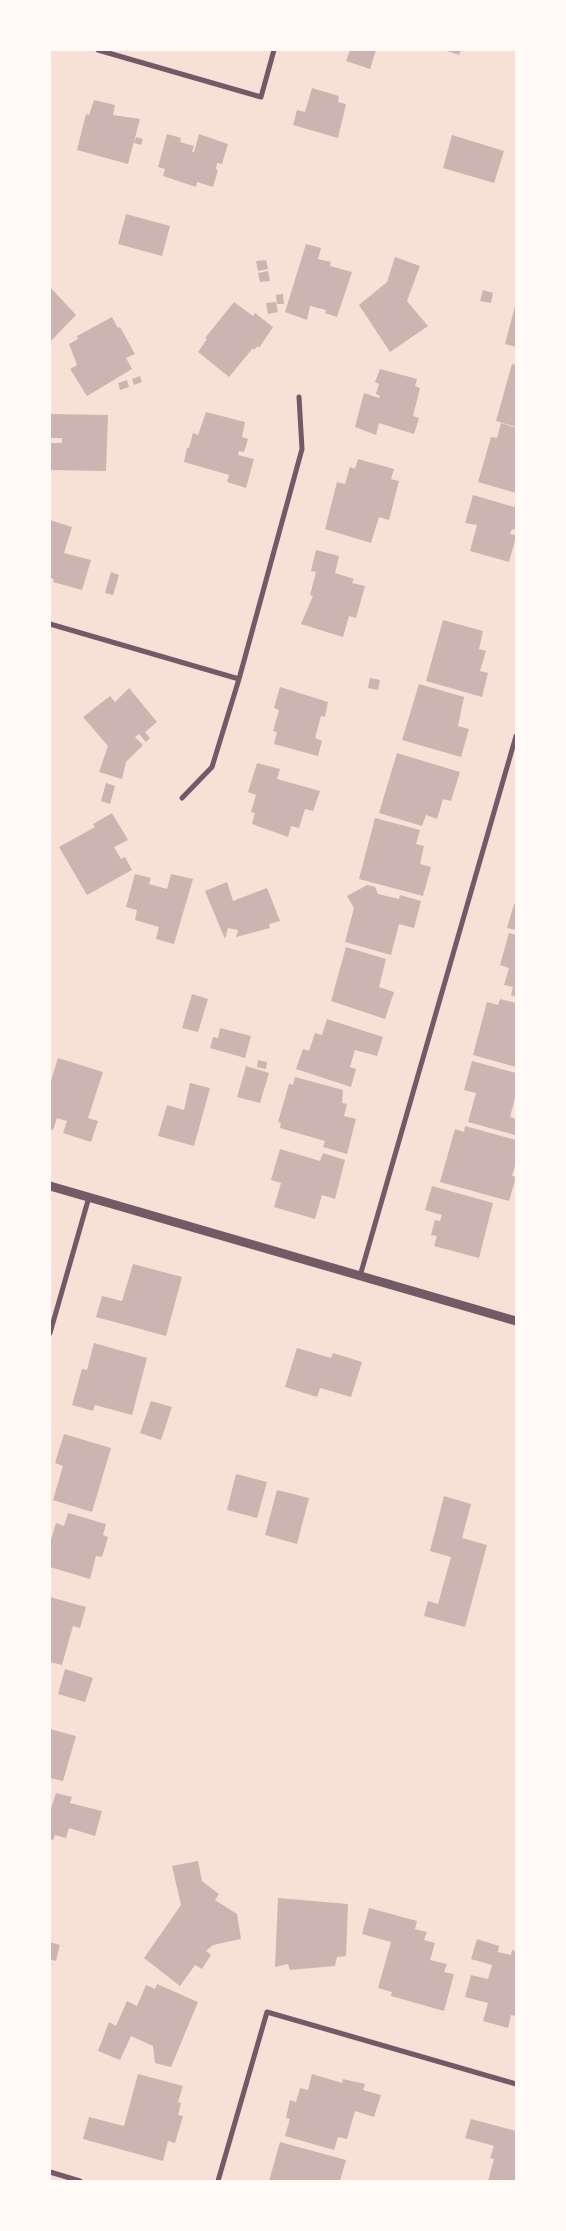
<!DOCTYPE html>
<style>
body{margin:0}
#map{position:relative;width:566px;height:2231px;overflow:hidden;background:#f7e1d7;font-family:"IBM Plex Sans",sans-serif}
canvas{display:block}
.frame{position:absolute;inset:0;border:51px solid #fffaf5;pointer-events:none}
</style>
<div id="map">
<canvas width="566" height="2231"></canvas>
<div class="frame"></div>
</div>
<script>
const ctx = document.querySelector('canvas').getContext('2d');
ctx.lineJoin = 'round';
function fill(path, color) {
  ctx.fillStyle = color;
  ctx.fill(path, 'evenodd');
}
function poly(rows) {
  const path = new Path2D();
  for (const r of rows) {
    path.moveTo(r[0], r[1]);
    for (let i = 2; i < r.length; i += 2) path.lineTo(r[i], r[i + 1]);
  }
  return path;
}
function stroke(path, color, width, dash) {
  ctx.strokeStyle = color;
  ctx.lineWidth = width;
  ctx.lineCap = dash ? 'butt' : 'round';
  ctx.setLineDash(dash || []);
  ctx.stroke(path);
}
const building = poly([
 [350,50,376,50,370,69,346,61],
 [444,50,461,50,459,55],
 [312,88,339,96,338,102,346,104,338,138,293,125,297,110,305,112],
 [94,100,115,105,113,115,140,119,128,164,77,150,86,114,89,115],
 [167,134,181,138,180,142,194,146,192,152,194,152,199,134,228,144,222,164,217,163,216,169,218,170,213,187,197,182,196,187,163,176,165,169,158,167],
 [452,135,504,151,494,183,443,168],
 [136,137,143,139,141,145,134,143],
 [126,214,170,226,162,256,118,244],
 [306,244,321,248,318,259,331,262,330,266,352,272,337,317,325,313,326,310,310,306,307,320,285,312],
 [395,257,420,266,407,301,428,326,390,352,359,305,387,282],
 [266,260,268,269,258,271,256,261],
 [268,271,270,281,260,282,258,273],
 [50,287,76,315,50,342],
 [483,290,493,293,491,303,480,301],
 [283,294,284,304,277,304,276,295],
 [234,302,253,316,255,313,273,327,259,348,258,346,254,350,253,348,229,377,198,352,207,339,205,338],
 [276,302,278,312,268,314,266,303],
 [515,306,516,306,516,347,505,344],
 [112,317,118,328,120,327,135,354,126,358,132,369,87,396,70,369,77,365,69,344,78,339,77,336],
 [512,364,516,365,516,427,496,421],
 [380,369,417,379,415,386,420,388,413,416,419,418,414,434,379,423,376,435,355,427,364,393,379,398,380,396,376,394,379,384,375,382],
 [140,376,142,382,134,385,132,379],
 [127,380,129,387,120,390,118,383],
 [206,412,245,422,242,437,248,439,244,452,239,451,238,455,254,459,246,488,227,482,229,475,184,462,187,448,189,448,193,433,198,435],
 [50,414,108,415,106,471,50,470,50,443,62,443,62,438,50,438],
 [501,423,516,428,516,493,478,482,491,437,497,438],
 [358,459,394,469,391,479,399,481,389,520,379,517,371,543,325,529,337,482,345,484,350,467,355,469],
 [473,495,514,507,516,503,516,530,512,529,510,534,516,535,516,537,509,562,470,551,477,525,465,523],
 [50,520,72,527,64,553,91,560,82,590,53,582,54,579,50,578],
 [316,550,339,556,335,573,354,579,352,583,365,586,356,618,349,616,343,637,301,624,313,596,310,595,316,572,311,571],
 [111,572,119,575,113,595,105,593],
 [443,620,483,631,479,649,486,651,480,671,488,673,482,697,426,681],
 [370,678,380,680,378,690,368,688],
 [419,684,464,697,458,726,469,729,461,757,402,740],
 [280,687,328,702,325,717,321,716,315,738,322,741,318,756,274,744,277,732,273,731,279,710,274,708],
 [129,688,157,722,145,732,150,738,146,742,139,734,135,737,143,745,126,762,122,779,99,772,108,746,83,717,110,696,115,702],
 [397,753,460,772,451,801,443,799,437,819,426,815,422,826,379,813],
 [257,763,280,769,277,779,320,791,313,811,305,809,299,828,291,826,288,837,252,824,255,813,251,812,256,795,248,792],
 [106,783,115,786,110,804,101,801],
 [112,813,128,840,114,847,121,859,125,857,132,870,87,895,59,847,95,827,93,824],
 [375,818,420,830,416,844,424,846,420,864,431,867,423,896,359,879],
 [135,874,151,878,149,884,167,889,171,874,193,879,174,944,156,939,159,927,135,920,137,910,126,907],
 [227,882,233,901,267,888,280,921,269,924,270,928,236,937,238,930,228,928,225,939,205,891],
 [367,885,375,887,378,894,399,899,400,895,421,901,414,928,399,924,391,955,345,942,354,908,347,896],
 [514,904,516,904,516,930,507,928],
 [509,933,516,935,516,997,511,995,513,987,504,985,509,968,500,965],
 [346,947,386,959,379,987,394,992,385,1019,331,1001],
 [192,994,208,999,198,1032,182,1028],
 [500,999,516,1003,516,1067,473,1055,487,1002,498,1005],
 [327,1019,383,1037,377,1056,355,1050,350,1067,356,1069,351,1087,296,1069,303,1049,309,1051,315,1033,322,1035],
 [220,1028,251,1036,245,1058,210,1048,213,1037,218,1038],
 [58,1058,103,1072,88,1118,98,1121,91,1142,63,1133,67,1121,57,1118,53,1130,50,1129,50,1084],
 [258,1060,267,1062,266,1069,257,1067],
 [472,1061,516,1073,516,1094,510,1117,516,1119,515,1135,468,1122,476,1093,464,1090],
 [246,1066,269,1073,260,1103,237,1097],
 [295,1077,343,1090,342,1103,347,1104,344,1116,356,1119,347,1154,323,1147,325,1141,280,1128,281,1123,278,1122,289,1084,293,1085],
 [190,1083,210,1088,194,1146,158,1136,167,1105,184,1110],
 [465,1126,516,1140,516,1162,512,1176,516,1177,509,1201,440,1182,455,1129,464,1132],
 [280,1149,320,1161,323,1153,345,1160,335,1199,322,1195,315,1219,274,1207,281,1183,271,1180],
 [432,1186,493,1203,479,1258,434,1246,437,1236,431,1235,435,1220,440,1221,442,1215,425,1210],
 [133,1264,182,1277,166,1336,96,1317,102,1296,122,1301],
 [94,1343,147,1358,132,1415,95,1405,93,1411,72,1405,82,1369,87,1370],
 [297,1348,331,1358,333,1353,362,1362,351,1397,320,1388,317,1397,285,1387],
 [151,1401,172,1407,161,1440,140,1433],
 [64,1434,111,1448,92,1512,53,1500,63,1466,55,1463],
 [236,1474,267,1482,257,1518,227,1510],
 [277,1490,309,1498,297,1544,265,1535],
 [444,1496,471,1504,462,1538,487,1545,465,1627,424,1616,428,1601,438,1604,451,1557,430,1551],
 [68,1513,106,1524,103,1535,108,1537,102,1557,96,1556,90,1579,50,1567,50,1543,56,1523,64,1526],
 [50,1597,86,1607,80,1628,73,1626,62,1665,50,1662],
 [65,1669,93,1678,85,1702,58,1694],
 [50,1729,76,1736,63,1781,50,1778],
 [56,1793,72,1797,70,1803,102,1811,95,1836,69,1828,66,1838,55,1835,53,1840,50,1839,50,1811],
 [198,1861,202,1881,219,1894,215,1900,237,1914,241,1939,213,1945,206,1951,211,1955,202,1969,195,1965,180,1986,144,1958,181,1905,172,1866],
 [278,1898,348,1904,346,1956,337,1957,335,1966,290,1970,288,1964,275,1967],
 [369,1908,417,1921,415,1929,427,1932,424,1940,435,1943,430,1960,447,1964,444,1972,454,1974,444,2011,391,1996,392,1992,378,1988,391,1942,362,1934],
 [477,1939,499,1946,498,1952,511,1955,512,1950,516,1951,516,2016,511,2015,508,2028,483,2021,488,2003,465,1997,471,1975,488,1979,492,1965,471,1959],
 [50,1942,60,1945,56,1961,50,1959],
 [157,1984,198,2002,171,2067,155,2063,153,2046,131,2036,120,2060,98,2051,109,2022,116,2026,127,2001,137,2006,146,1985,155,1989],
 [138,2074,183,2086,178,2102,181,2103,178,2115,183,2116,175,2143,168,2141,163,2161,83,2139,89,2117,124,2126],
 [312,2074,342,2083,343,2079,365,2084,363,2090,381,2095,374,2117,355,2111,347,2139,338,2137,334,2150,285,2136,290,2119,286,2118,290,2100,296,2102,300,2088,308,2090],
 [471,2119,516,2131,516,2181,488,2181,494,2159,490,2158,494,2146,465,2138],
 [280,2142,346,2160,340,2181,269,2181]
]);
const minor = poly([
 [98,50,261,97,274,50],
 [50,624,239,679],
 [182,798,212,767,239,679,302,449,299,397],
 [360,1276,516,736],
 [50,1333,89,1197],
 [50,2172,80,2181],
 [218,2181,267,2012,516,2084]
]);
const tertiary = poly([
 [50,1186,516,1321]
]);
fill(building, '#ccb4b1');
stroke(minor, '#755966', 5);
stroke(tertiary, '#755966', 9);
</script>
